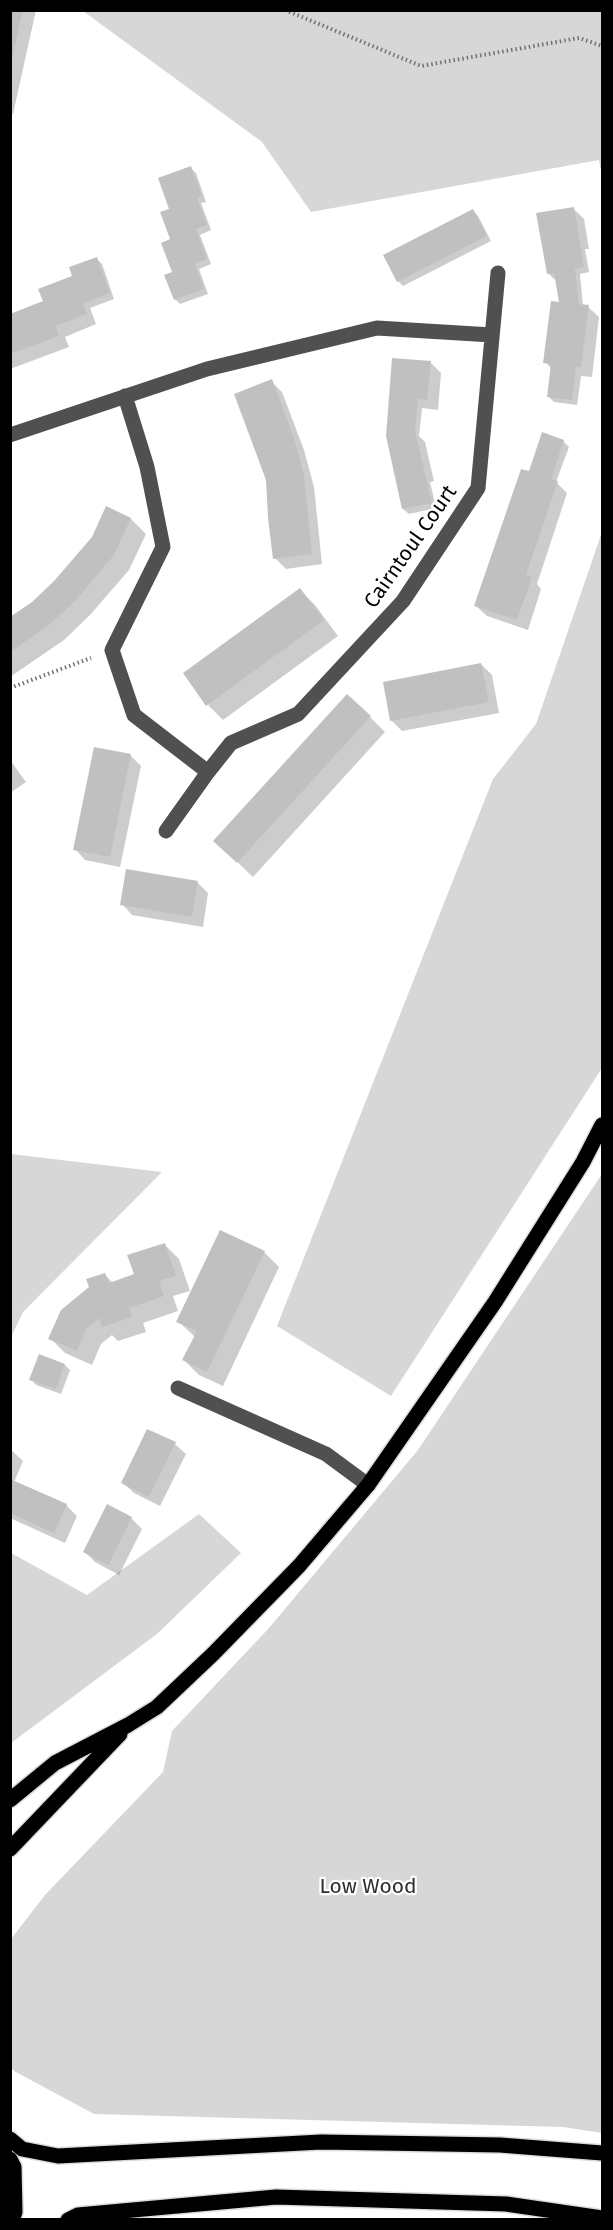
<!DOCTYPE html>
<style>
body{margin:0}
#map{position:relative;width:613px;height:2230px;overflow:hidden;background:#fff;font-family:"Fira Sans",sans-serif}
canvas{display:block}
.frame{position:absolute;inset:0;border:12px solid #000;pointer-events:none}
</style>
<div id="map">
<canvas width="613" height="2230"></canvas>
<div class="frame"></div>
</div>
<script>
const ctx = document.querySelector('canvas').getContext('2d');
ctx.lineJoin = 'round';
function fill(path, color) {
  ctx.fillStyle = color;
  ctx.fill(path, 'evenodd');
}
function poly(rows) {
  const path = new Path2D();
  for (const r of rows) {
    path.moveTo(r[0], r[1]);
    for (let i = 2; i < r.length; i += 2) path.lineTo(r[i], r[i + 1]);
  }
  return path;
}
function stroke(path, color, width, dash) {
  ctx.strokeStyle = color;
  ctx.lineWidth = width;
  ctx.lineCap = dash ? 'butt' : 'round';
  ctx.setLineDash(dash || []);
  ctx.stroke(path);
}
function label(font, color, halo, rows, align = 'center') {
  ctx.font = font + ' "Fira Sans",sans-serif';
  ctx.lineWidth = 4.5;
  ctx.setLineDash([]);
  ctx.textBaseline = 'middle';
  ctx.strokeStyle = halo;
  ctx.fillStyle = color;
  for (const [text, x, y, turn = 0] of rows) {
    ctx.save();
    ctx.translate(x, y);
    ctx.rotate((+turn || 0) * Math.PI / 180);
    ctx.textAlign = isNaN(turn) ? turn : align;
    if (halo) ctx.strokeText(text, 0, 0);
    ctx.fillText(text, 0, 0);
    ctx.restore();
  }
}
const green = poly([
 [83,11,602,11,602,176,599,160,311,212,262,142],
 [602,532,602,1068,391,1396,277,1326,493,779,536,724],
 [11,1154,162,1172,23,1312,11,1337],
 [602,1174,602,2133,563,2127,94,2114,14,2071,10,2066,11,1939,45,1895,163,1772,172,1731,269,1628,418,1450],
 [199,1514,241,1553,157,1634,11,1743,11,1553,87,1595]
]);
const shadow = poly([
 [10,10,36,10,13,114,10,113],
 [190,168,196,173,206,202,201,203,211,230,200,235,211,264,199,269,208,294,180,304,175,299,171,209],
 [573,208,584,219,589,249,585,249,589,272,580,274,583,306,588,307,599,317,592,377,581,376,577,405,554,402,549,397,552,369,545,362,561,303,557,278,554,279,548,273],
 [473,210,478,216,491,241,403,286,398,281],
 [97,259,102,264,114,299,90,308,96,324,65,337,69,347,10,369,10,315,45,302],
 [430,362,441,373,438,410,422,408,419,436,425,442,434,481,430,482,436,508,409,514,403,509,387,436],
 [271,381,282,392,304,450,314,487,322,564,286,569,275,558],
 [563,441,569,447,556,482,567,493,537,584,541,589,528,630,487,616,476,606],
 [107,508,131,519,146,534,129,570,90,615,64,640,10,677,10,619,33,603,55,582,94,537],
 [300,590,315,605,338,636,223,720,208,705],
 [481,664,492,675,499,713,402,731,391,720],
 [370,717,385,732,253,877,230,855],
 [130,755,141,766,120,867,85,860,75,849],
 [10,760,26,782,10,793],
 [198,883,208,893,203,927,132,915,122,904],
 [164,1244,179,1259,190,1291,173,1296,178,1311,143,1323,146,1332,118,1341,112,1335,101,1344,92,1365,65,1353,50,1338,105,1275,113,1283,136,1275],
 [264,1252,279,1267,223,1386,199,1375,184,1360,195,1337,178,1321],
 [65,1365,70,1370,61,1394,36,1385,31,1379],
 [175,1444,186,1454,160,1506,134,1493,123,1483],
 [10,1449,23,1461,14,1482,66,1505,77,1516,65,1543,10,1518],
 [108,1506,131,1518,142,1529,119,1575,95,1562,85,1552]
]);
const building = poly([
 [10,10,23,10,11,63,10,63],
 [191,166,202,196,197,198,207,225,196,229,207,259,195,264,204,289,174,300,164,275,172,272,161,243,170,239,160,212,169,209,158,178],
 [574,207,584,267,575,269,579,304,589,305,581,367,576,367,572,400,547,397,551,364,543,363,551,301,559,302,554,273,547,274,536,213],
 [473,209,487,236,397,282,383,255],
 [97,257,110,293,83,304,87,314,56,326,59,336,10,354,10,314,43,301,38,289,72,276,69,267],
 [392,358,431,361,427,400,418,399,415,430,432,503,402,509,386,436],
 [272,379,294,438,304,475,312,554,273,559,268,518,266,480,234,394],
 [542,432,564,440,551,479,558,481,526,575,532,577,517,620,474,606,521,469,529,471],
 [106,506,131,518,114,555,75,601,49,625,10,652,10,617,32,602,54,581,92,537],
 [300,588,324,620,206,706,183,673],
 [481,663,489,702,390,721,383,682],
 [347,694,371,716,237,863,213,841],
 [94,747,131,754,110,857,73,850],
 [126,869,198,881,192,917,120,905],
 [220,1230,265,1251,207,1372,182,1360,197,1331,176,1322],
 [165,1243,176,1276,159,1281,164,1296,129,1308,132,1317,102,1327,99,1318,86,1329,77,1351,48,1339,61,1310,89,1287,86,1279,105,1273,109,1283,134,1274,127,1255],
 [39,1354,65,1364,56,1389,29,1380],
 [147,1429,176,1442,149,1497,121,1483],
 [10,1479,67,1504,54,1533,10,1513],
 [107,1504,132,1517,108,1565,83,1552]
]);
const path = poly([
 [285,10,421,66,579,38,602,46],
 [10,688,91,658]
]);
const minor = poly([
 [125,396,147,467,163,547,112,650,134,715,208,772],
 [10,435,207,369,377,328,492,335],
 [166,831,208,772,231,743,298,714,403,601,478,488,498,273],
 [178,1388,326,1454,368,1485]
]);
const major = poly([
 [10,1800,55,1763,128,1725,157,1707,213,1654,299,1566,368,1485,495,1302,583,1162,602,1125],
 [10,1849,120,1734],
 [10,2139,22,2149,58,2156,321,2142,500,2145,602,2153],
 [10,2159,14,2167,15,2212,12,2220],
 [68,2220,78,2215,276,2197,506,2204,602,2218]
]);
const streetNames = [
 ["Cairntoul Court",411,547,-55]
];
const parkNames = [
 ["Low Wood",368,1887]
];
fill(green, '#d7d7d7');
fill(shadow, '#0003');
fill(building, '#c0c0c0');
stroke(major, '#dbdbdb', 18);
stroke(path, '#727272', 4, [1.5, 3]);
stroke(minor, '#505050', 15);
stroke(major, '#000', 15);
label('21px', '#000', '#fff', streetNames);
label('21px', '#2e2e2e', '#fff', parkNames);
</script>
